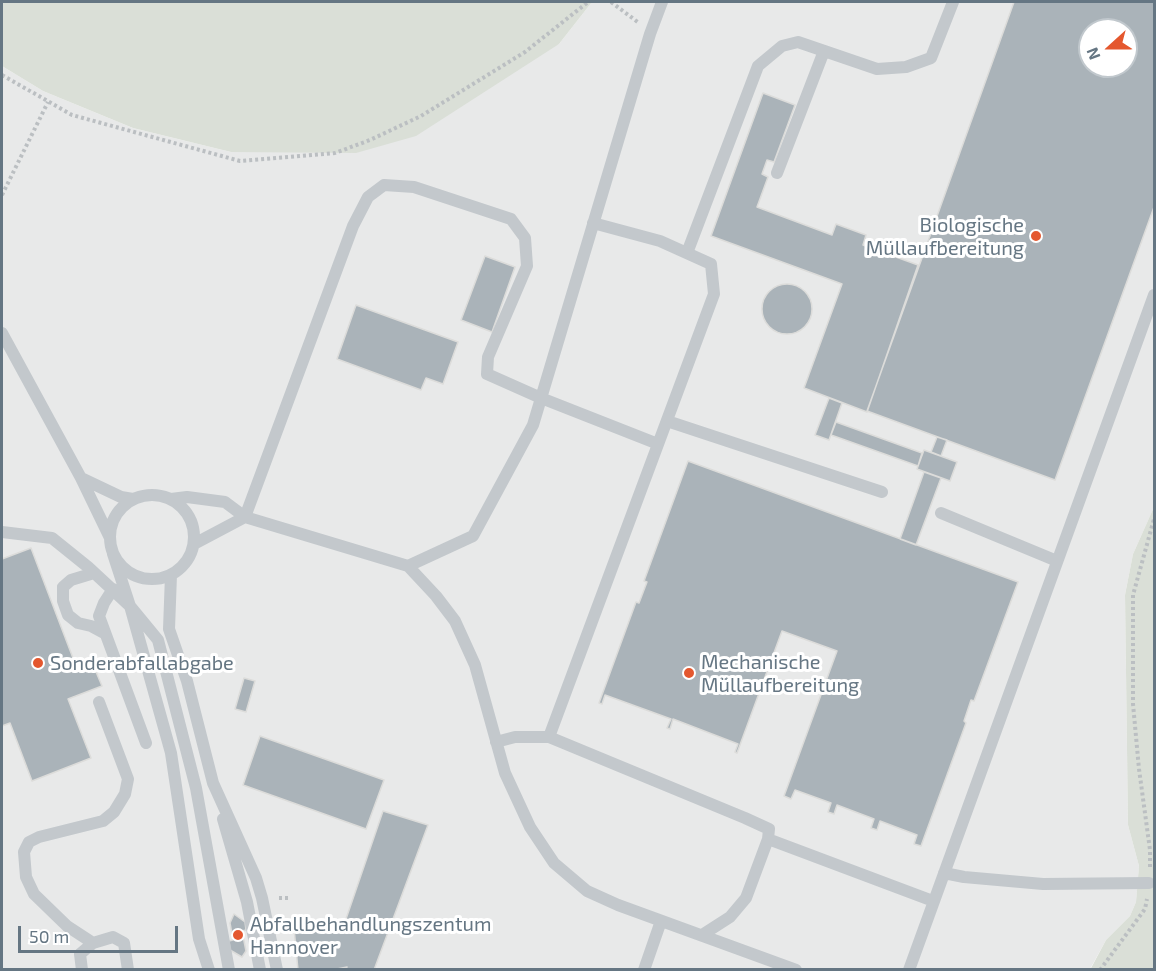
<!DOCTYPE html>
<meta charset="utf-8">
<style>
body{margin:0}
#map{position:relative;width:1156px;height:971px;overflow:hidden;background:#fafaf8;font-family:"Exo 2",sans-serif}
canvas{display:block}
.frame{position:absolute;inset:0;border:3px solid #657683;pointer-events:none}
.north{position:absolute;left:1078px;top:18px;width:60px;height:60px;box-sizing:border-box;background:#fff;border:2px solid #c1c8cd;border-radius:50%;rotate:249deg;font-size:16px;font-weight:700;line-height:24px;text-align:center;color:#657683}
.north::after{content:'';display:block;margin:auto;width:21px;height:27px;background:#e4572e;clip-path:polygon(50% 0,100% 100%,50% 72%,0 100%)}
.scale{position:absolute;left:18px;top:926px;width:160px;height:27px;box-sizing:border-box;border:3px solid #657683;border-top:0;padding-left:8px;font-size:18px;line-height:21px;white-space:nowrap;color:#657683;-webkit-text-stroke:4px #fff;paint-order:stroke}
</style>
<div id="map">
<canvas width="1156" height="971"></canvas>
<div class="frame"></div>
<div class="north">N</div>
<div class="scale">50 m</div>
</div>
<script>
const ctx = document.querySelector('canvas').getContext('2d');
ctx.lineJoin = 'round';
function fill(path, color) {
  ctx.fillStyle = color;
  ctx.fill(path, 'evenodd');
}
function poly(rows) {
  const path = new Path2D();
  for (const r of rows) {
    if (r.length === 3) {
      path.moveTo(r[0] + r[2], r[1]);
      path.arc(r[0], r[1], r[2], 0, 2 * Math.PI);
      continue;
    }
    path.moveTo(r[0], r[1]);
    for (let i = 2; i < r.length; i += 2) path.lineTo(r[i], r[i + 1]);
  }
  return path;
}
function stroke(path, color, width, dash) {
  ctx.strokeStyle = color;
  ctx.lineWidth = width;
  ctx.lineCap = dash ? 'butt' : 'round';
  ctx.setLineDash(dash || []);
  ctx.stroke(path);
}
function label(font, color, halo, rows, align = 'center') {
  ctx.font = font + ' "Exo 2",sans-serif';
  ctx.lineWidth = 6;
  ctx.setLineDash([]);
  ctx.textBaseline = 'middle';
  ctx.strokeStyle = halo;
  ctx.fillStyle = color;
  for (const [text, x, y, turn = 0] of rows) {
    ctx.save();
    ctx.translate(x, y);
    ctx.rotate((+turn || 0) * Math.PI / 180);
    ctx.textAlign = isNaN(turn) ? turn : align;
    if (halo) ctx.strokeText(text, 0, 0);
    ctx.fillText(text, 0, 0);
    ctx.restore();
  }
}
const built = poly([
 [592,2,1154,2,1154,507,1133,554,1125,595,1128,825,1139,866,1136,902,1130,916,1106,940,1090,969,2,969,2,66,43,91,133,128,231,152,559,44],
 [1090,30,1126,30,1126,66,1090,66]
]);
const green = poly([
 [2,2,592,2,559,44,416,136,356,153,231,152,133,128,43,91,2,66],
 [1154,507,1154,969,1090,970,1106,940,1130,916,1136,902,1139,866,1128,825,1125,595,1133,554]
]);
const building = poly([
 [1014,2,1154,2,1154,207,1055,480,867,411,1014,2],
 [1090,30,1126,30,1126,66,1090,66,1090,30],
 [763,93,795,105,774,162,767,160,762,174,768,177,757,207,832,235,836,224,866,235,863,245,918,265,867,412,804,388,842,284,711,236,763,93],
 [485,256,515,267,492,332,461,320,485,256],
 [787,309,25],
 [356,305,458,342,443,384,426,378,421,390,337,359,356,305],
 [829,398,842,403,829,440,815,435,829,398],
 [836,422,922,453,918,466,831,435,836,422],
 [937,437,947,440,941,456,931,452,937,437],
 [924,450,957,462,950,481,917,469,924,450],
 [688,461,1018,582,974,701,971,700,964,721,966,723,921,846,914,844,917,835,880,821,877,830,871,828,874,819,837,805,834,814,828,812,831,803,795,790,791,799,784,796,837,651,782,631,737,753,735,752,738,744,673,719,670,729,667,728,671,719,605,695,602,704,599,703,636,602,639,603,647,582,644,581,688,461],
 [924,472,941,478,916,545,900,539,924,472],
 [31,548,76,666,91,660,102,686,68,699,91,758,32,781,10,723,2,726,2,559,31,548],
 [244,678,255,681,246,712,235,709,244,678],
 [260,736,384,780,366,829,243,785,260,736],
 [383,811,428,825,374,970,346,970,347,967,332,970,298,970,294,928,346,919,383,811],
 [234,914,245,922,246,930,242,931,246,951,242,957,230,950,229,941,233,940,230,923,234,914]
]);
const path = poly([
 [611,2,639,23],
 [2,75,72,115,240,161,335,153,370,140,421,116,525,52,588,2],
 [2,195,48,102],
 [1150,867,1150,850,1139,769,1133,704,1133,595,1154,519],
 [279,898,290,898],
 [1100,970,1145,909,1147,899]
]);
const lane = poly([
 [777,173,824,51],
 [687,253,758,66,782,46,798,42,877,69,906,67,931,58,953,2],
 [2,333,81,478,110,538],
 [667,421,882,492],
 [81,478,121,497,133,499],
 [152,537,42],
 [171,499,187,497,225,502,245,517,408,566,436,596,455,621,475,665,505,773,530,827,554,863,587,891,618,905,796,970],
 [941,513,1057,561],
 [2,532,52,538,88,567,130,606,158,640,196,788,229,970],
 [194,544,245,517,353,226,368,197,384,185,414,187,511,219,525,238,527,266,488,357,487,374,541,398,658,444],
 [113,554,130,606,171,753,199,939,209,970],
 [408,566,473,536,533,425,650,34,662,2],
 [94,573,71,580,63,587,63,601,68,615,78,623,91,626,104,633],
 [171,575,169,629,187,681,213,783,256,878,262,898,277,970],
 [113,589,104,603,99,616,146,743],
 [549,737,714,294,711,264,660,241,593,223],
 [496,742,515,737,549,737,745,818,769,829,768,839],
 [223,819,247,902,260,970],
 [944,873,964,877,1043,884,1149,883],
 [702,935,730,917,746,898,768,839,933,901],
 [93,943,67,926,34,894,26,877,24,852,29,842,39,837,103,821,114,812,125,794,128,779,99,702],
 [82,970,80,954,93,943,113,937,124,943,128,970],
 [644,970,661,921],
 [909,970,1154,295]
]);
const markers = [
 [1036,236,6,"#e4572e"],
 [38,663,6,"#e4572e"],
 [689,673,6,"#e4572e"],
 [238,935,6,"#e4572e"]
];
const poiNames = [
 ["Biologische",1024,225,"right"],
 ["Müllaufbereitung",1024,248,"right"],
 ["Mechanische",701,662],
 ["Müllaufbereitung",701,685],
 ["Sonderabfallabgabe",50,663],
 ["Abfallbehandlungszentum",250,924],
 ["Hannover",250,947]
];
fill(built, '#e8e9e9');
fill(green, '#dadfd7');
fill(building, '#aab3b9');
stroke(building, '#dcdcda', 1.5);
stroke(path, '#bbbfc2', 4, [3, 3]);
stroke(lane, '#c3c8cc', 12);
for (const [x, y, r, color] of markers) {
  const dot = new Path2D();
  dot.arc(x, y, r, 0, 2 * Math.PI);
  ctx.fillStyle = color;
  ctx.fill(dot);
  stroke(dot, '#fff', 2);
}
label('20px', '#657683', '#fff', poiNames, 'left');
</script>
